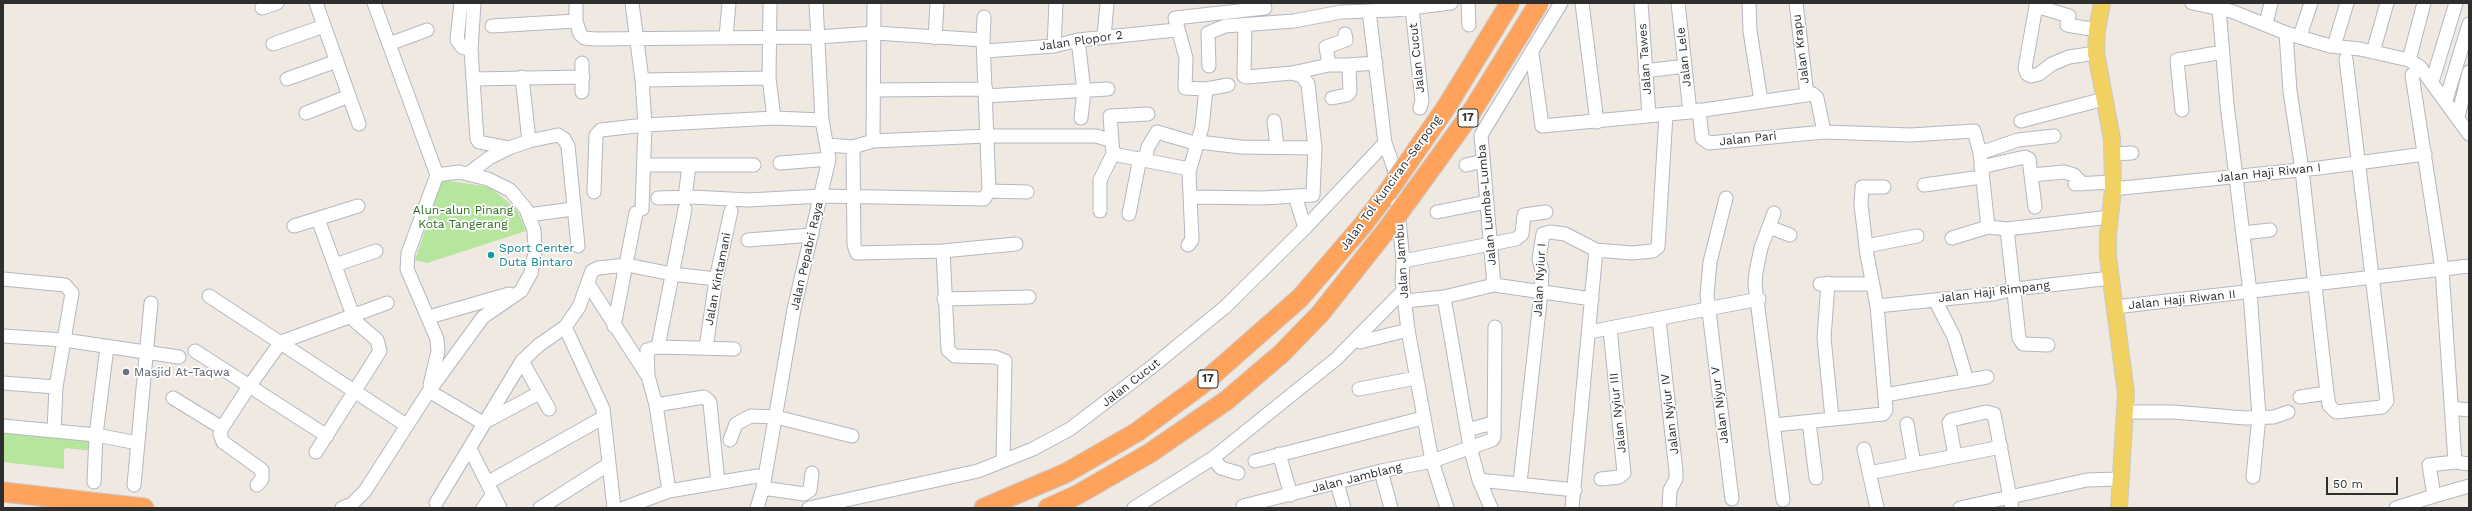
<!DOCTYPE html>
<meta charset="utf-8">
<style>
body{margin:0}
#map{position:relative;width:2472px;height:511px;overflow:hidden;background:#efe9e1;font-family:"Work Sans",sans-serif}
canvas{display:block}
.frame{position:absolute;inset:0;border:4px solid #2e2e2e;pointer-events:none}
.scale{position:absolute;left:2326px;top:477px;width:72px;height:18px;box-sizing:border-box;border:2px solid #2e2e2e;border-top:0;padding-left:5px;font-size:12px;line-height:14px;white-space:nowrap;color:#2e2e2e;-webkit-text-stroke:3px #fff;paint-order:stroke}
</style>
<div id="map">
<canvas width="2472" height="511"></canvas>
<div class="frame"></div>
<div class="scale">50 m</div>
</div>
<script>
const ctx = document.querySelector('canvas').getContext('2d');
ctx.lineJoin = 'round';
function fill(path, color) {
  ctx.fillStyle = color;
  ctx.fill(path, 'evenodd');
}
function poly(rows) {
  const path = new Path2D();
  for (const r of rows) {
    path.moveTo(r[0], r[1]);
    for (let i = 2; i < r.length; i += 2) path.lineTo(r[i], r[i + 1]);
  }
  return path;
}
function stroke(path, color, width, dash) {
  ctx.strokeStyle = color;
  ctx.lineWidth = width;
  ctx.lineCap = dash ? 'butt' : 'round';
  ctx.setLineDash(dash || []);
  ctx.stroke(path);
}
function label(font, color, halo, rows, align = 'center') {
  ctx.font = font + ' "Work Sans",sans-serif';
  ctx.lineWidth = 3.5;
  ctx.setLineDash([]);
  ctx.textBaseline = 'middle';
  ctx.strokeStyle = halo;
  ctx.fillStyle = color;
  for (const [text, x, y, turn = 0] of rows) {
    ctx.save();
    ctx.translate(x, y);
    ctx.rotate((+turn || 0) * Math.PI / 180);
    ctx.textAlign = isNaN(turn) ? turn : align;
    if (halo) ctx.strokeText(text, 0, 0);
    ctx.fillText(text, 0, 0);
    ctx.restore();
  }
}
const green = poly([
 [442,180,490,187,517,210,526,231,427,263,415,260],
 [3,430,92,437,92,451,66,448,64,450,64,469,3,462]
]);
const minor = poly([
 [316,3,359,124],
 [374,3,437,175,408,253,407,269,437,339,438,351,430,385],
 [461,3,457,40,462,47,471,50],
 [474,3,471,50,477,139,479,142,509,148,529,141,522,77],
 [576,3,576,21,580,34,584,38,595,39,817,37,875,33,983,40],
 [632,3,642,80,645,125,642,209],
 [770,3,769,78,774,118],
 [1468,3,1469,25],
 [1582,3,1597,122],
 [1641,3,1649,115],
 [1678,3,1690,112],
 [1749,3,1750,31,1761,101],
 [1796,3,1807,95],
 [2192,3,2231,11,2286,33,2330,46,2360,49,2409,60,2420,67,2469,134],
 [262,8,277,3],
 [1412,8,1422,101,1420,108],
 [2219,8,2227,104,2250,292,2259,416,2253,477],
 [1369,11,1385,143,1394,168,1403,261,1402,281,1408,330,1432,461,1447,508],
 [2266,24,2271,3],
 [1245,25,1244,76,1247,77,1292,73,1329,65,1347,65,1349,68,1350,92,1347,95,1332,98],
 [492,26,576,21],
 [2286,33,2290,91,2302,170,2327,393,2329,405,2336,412,2382,407,2387,401,2346,59],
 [2300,36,2311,3],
 [726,37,729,3],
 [1104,37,1107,3],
 [935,38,937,4],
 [1078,40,1084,91,1081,118],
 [273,44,324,26],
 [389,44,427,30],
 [1054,46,1056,3],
 [2334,46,2347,3],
 [985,51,1054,46,1078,40,1176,30],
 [2373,52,2387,3],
 [1532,53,1542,126,1690,112,1813,94,1817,98,1824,132],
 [2096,53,2069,57,2052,64,2039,74,2031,76,2027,74,2025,68,2036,6,2069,16,2067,25,2097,30],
 [2409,60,2424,3],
 [582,63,582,92],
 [1329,65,1326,47,1346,40,1345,34],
 [1347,65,1376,63],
 [1209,66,1208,33,1225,26,1294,21,1341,12,1395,10,1451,3],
 [1645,71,1685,66],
 [287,79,337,61],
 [473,79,583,77],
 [642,80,769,78],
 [2432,82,2456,3],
 [1228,85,1206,89,1185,88,1186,58,1175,18,1265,8],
 [874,90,986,89],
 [985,96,1108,89],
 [2446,100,2469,24],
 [1699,110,1702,138,1709,143,1824,132,1911,135,1974,131,1980,153,1988,227,2007,229,2110,217],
 [2182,110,2177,60,2223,52],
 [306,113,349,96],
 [1148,114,1110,116,1113,154,1189,169],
 [2458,117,2469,72],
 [1274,121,1277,147],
 [2021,121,2104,99],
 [529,141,558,135,564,139,568,146,578,246],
 [873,141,874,3],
 [1199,142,1241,147,1315,148],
 [828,145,853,147,873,141,987,136,1096,136,1110,140],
 [853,147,854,245,857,253,943,251,1016,244],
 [1980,153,2018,140,2054,136],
 [2113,154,2132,153],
 [1145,159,1148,147,1157,132,1198,144],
 [780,163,829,159],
 [645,165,754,165],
 [1466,165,1483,161],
 [1981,167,2025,157,2029,159,2035,207],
 [468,174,489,158,509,148],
 [2032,175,2064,172,2074,175,2083,184],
 [2075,184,2113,182],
 [1924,185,1982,177],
 [2113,189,2319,168,2425,154],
 [989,191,1027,192],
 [594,192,596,135,601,130,645,125,774,118,822,120],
 [1295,196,1305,228],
 [685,197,689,166],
 [1191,197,1263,198,1313,195,1315,148,1308,84,1302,76,1292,73],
 [658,198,691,197,749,200,821,196,984,199,989,191,983,40,984,17],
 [1726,198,1710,262,1707,295,1732,499],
 [1100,211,1100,180,1113,154],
 [1437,212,1487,202],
 [1774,213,1761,248,1756,272,1755,285,1783,500],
 [1129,214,1140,158],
 [528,215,573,209],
 [294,226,358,206],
 [1769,227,1790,235],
 [2007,229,2019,338,2023,344,2048,345],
 [2243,233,2270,230],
 [1952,238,1988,227],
 [748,240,812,235],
 [1188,245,1192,240,1189,172,1202,127,1206,89],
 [1866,246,1917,236],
 [943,251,948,350,955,356,995,357,1005,361,1003,461],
 [1403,261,1516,239,1522,234,1524,215,1546,212],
 [335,265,376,251],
 [3,279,65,285,72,293,56,387,54,431],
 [1828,283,1824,338,1832,418],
 [1820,284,1872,284],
 [589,285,647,375],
 [1494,285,1481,135,1561,3],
 [209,296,406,425],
 [1444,297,1470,447,1479,480,1491,508],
 [944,299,1029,297],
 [1935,300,1954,337,1967,381],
 [1405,301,1444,297,1494,285,1592,299],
 [1877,306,1993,294,2015,289,2111,278],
 [2115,307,2469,266],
 [429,317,509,294],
 [1659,320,1676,471,1676,479,1670,490,1669,508],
 [614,326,636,213],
 [565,327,603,409,614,508],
 [1589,332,1759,299],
 [3,336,64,340,179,357],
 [1360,342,1408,330],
 [658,347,685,209],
 [706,348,716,279,731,211],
 [650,349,658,347,734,349],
 [647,350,648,376,656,405,669,491],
 [195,351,327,436],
 [522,361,549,409],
 [3,383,56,387],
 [1359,389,1416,378],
 [429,391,483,423,539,393],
 [1885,395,1987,377],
 [2300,397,2327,393],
 [173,398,222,428],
 [656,405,704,397,708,400,710,403,718,483],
 [2452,408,2469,410],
 [2126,412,2173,412,2245,418,2274,417,2288,412],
 [1809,422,1816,478],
 [1907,424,1914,464],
 [1774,425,1883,414,1886,410,1877,306,1867,255,1861,205,1862,187,1884,187],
 [3,426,96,435,138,443],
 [1467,430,1493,423],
 [730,440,736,424,751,416,776,417,852,436],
 [470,449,500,508],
 [1864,449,1877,508],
 [316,452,380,351,377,340,355,321,318,219],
 [1279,454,1291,495],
 [1955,456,1949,423,1951,420,1986,412,1994,414,2012,508],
 [1213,458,1221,468,1238,473],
 [1255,461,1423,418],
 [2455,462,2469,464],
 [1381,471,1391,508],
 [1869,473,2001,447],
 [1601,479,1619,477,1624,473,1610,328],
 [1479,480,1575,490],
 [94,482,96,435,107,347],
 [487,483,604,417],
 [1337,483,1344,508],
 [1520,483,1541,292,1542,270,1539,259,1543,234,1550,232,1565,234,1596,250,1632,253,1653,251,1658,247,1666,114],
 [134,485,151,303],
 [257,485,262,479,262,470,223,442,220,434,222,428,250,385,281,342,387,303],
 [763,488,804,494,810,490,812,473],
 [2434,496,2469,486],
 [436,503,522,361,539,345,565,327,579,307,592,271,598,268,627,265,672,274,716,279],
 [1243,506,1381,471,1432,461,1492,440,1494,437,1495,327],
 [342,508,352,504,365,491,429,391,483,317,521,291,531,273,535,252,534,230,526,209,510,190,488,179,459,172,437,175],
 [483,508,493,494],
 [540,508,609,464],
 [624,508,669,491,757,476],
 [757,508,763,488,794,309,829,159,822,120,816,3],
 [809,508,978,471,1033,449,1070,429,1153,366,1225,307,1305,228,1385,143],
 [1134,508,1213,458,1336,359,1403,291],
 [1572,508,1596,250],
 [1960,508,2087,480,2120,479],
 [2396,508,2434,496,2429,465,2455,462,2442,269,2412,75]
]);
const major = poly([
 [2102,3,2097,30,2096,53,2112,139,2113,189,2108,235,2108,257,2126,393,2119,508]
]);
const highway = poly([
 [3,492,144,508],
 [984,508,1066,473,1137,432,1201,385,1300,298,1362,226,1387,193],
 [1048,508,1077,495,1150,453,1227,400,1281,354,1320,314,1388,228]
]);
const highwayBridge = poly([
 [1387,193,1447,106,1510,3],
 [1388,228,1467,119,1539,3]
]);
const markers = [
 [491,255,4,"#0f9aa8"],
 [126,372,4,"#6b7280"]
];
const shields = [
 [1468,118,20],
 [1208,379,20]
];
const shieldNames = [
 ["17",1468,118],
 ["17",1208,379]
];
const streetNames = [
 ["Jalan Plopor 2",1081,41,-8],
 ["Jalan Krapu",1801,49,-97],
 ["Jalan Lele",1684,57,-96],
 ["Jalan Cucut",1417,58,-96],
 ["Jalan Tawes",1645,59,-94],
 ["Jalan Pari",1748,139,-6],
 ["Jalan Haji Riwan I",2269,173,-6],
 ["Jalan Tol Kunciran–Serpong",1391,183,-54],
 ["Jalan Lumba-Lumba",1487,205,-95],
 ["Jalan Pepabri Raya",807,256,-77],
 ["Jalan Jambu",1402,261,-94],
 ["Jalan Kintamani",718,279,-79],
 ["Jalan Nyiur I",1540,280,-87],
 ["Jalan Haji Rimpang",1994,292,-7],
 ["Jalan Haji Riwan II",2182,300,-6],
 ["Jalan Cucut",1131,383,-38],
 ["Jalan Niyur V",1720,405,-97],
 ["Jalan Nyiur III",1618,413,-96],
 ["Jalan Nyiur IV",1670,414,-97],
 ["Jalan Jamblang",1357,478,-14]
];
const parkNames = [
 ["Alun-alun Pinang",463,210],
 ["Kota Tangerang",463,224]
];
const cultureNames = [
 ["Sport Center",499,248],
 ["Duta Bintaro",499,262]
];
const worshipNames = [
 ["Masjid At-Taqwa",134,372]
];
fill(green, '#b6e59e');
stroke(minor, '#b4b7c1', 15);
stroke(major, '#c9c9c9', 18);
stroke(highway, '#c9c9c9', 21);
stroke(minor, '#fff', 13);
stroke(major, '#f2d163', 16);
stroke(highway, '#ffa35c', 19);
stroke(highwayBridge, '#c9c9c9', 21, []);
stroke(highwayBridge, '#ffa35c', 19);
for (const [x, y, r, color] of markers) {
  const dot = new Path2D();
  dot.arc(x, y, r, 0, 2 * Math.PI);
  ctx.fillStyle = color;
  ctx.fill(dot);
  stroke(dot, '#fff', 1.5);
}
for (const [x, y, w] of shields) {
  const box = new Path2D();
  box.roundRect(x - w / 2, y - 9, w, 18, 3);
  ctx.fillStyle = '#fff';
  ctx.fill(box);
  stroke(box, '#2e2e2e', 1);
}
label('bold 11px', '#2e2e2e', null, shieldNames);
label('12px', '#2e2e2e', '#fff', streetNames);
label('12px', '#2c6e1b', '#fff', parkNames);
label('12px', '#0d838f', '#fff', cultureNames, 'left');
label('12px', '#5b616d', '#fff', worshipNames, 'left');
</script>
